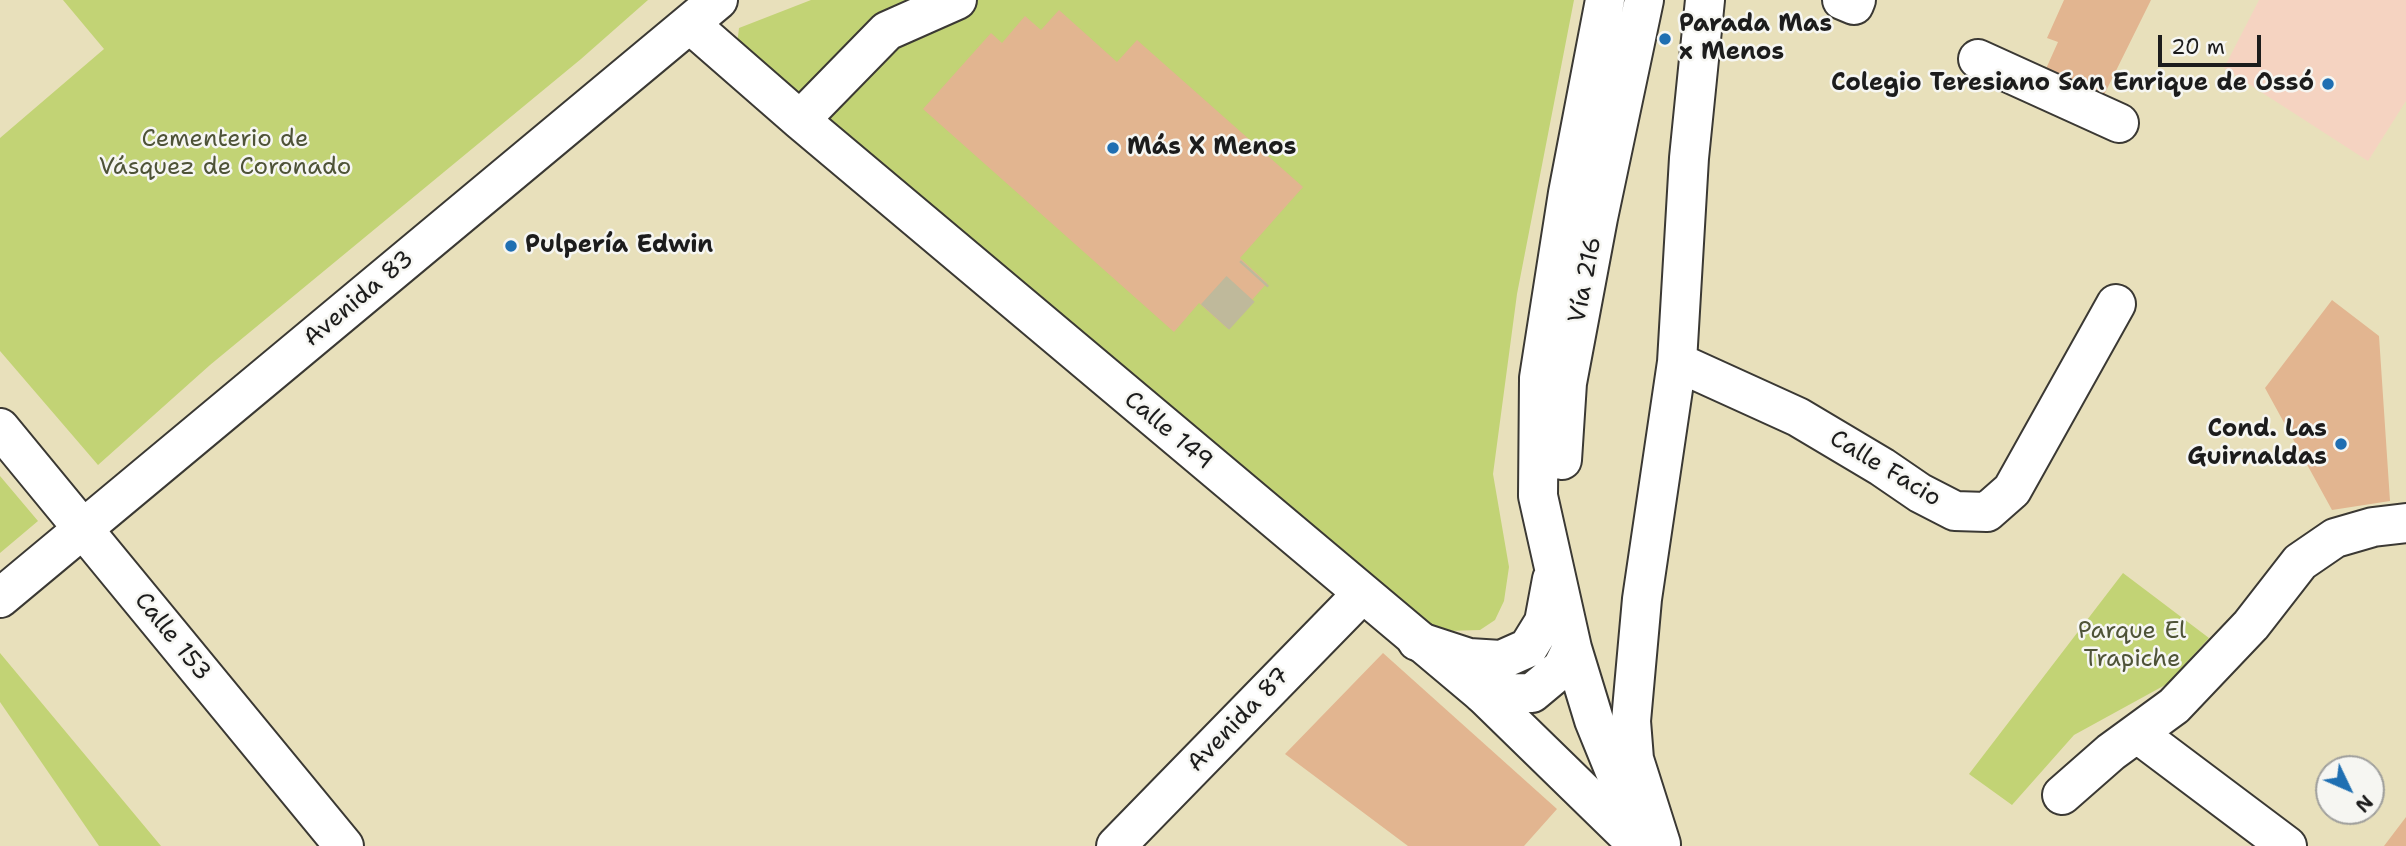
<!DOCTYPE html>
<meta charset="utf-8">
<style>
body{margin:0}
#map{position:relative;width:2406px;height:846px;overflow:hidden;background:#e8e0bb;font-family:"Shantell Sans",sans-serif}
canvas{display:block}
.north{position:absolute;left:2315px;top:755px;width:70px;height:70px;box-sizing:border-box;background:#f6f6f2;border:2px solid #9f9f9c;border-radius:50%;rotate:134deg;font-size:19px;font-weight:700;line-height:28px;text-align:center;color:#1c1c1c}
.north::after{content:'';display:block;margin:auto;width:24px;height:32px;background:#1f6fb2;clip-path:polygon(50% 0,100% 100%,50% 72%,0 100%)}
.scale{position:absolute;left:2158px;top:35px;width:103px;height:32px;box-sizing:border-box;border:4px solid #1c1c1c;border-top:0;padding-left:9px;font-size:21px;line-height:24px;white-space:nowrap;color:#1c1c1c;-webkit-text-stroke:5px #f6f6f2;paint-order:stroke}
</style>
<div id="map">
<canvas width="2406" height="846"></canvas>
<div class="north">N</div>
<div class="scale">20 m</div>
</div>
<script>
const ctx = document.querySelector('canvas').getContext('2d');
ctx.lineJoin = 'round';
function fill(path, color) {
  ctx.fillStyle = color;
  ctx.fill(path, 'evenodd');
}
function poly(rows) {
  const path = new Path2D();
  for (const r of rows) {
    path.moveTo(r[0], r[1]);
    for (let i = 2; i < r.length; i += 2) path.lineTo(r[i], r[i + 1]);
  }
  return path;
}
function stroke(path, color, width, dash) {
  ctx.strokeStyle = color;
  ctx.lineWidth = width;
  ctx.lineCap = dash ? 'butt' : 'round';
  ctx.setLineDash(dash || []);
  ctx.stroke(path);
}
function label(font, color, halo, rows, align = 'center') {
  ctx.font = font + ' "Shantell Sans",sans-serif';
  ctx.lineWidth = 5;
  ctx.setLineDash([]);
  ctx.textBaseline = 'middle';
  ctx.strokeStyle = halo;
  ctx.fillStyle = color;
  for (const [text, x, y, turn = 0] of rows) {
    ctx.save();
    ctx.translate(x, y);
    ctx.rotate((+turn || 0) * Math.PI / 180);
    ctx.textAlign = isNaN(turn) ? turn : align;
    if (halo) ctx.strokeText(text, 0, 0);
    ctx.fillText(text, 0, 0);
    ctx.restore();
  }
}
const built = poly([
 [2259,0,2406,0,2406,101,2368,161,2224,68]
]);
const green = poly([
 [63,0,648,0,581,59,210,365,98,465,0,351,0,138,104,49],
 [811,0,1574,0,1517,294,1493,474,1509,567,1504,601,1495,620,1480,630,1446,631,1418,619,737,44,739,28],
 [0,476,38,521,0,553],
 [2123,573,2209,638,2167,684,2074,735,2012,805,1969,774],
 [0,653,161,846,99,846,0,702]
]);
const building = poly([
 [2064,0,2151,0,2103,97,2045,71,2058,42,2047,38],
 [1059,10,1117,62,1137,40,1303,187,1240,258,1267,283,1227,328,1199,303,1174,332,923,109,991,33,1002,43,1025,16,1041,30],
 [2332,300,2379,336,2390,501,2332,510,2265,388],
 [1383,653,1557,809,1524,846,1408,846,1285,754],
 [2406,817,2406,846,2384,846]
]);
const minorTunnel = poly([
 [1215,317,1255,273]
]);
const minor = poly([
 [1842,0,1854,5,1856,0],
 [690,24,800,120,1483,694,1639,846],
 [1978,59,2119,123],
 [800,120,887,31,957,0],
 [1677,362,1798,417,1882,467,1920,493,1955,511,1987,512,2012,490,2116,304],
 [0,428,344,846],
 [0,598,718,0],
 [2138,734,2287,846],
 [2062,795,2111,752,2174,706,2251,625,2300,562,2335,538,2373,527,2406,523],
 [1661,844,1634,759,1631,721,1642,599,1677,362,1689,158,1705,0],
 [1116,846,1362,594]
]);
const major = poly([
 [1605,0,1568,193,1539,378,1538,496,1572,648,1594,720,1629,806,1653,846],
 [1562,460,1567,383,1598,218,1644,0],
 [1417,641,1469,658,1501,660,1528,648,1544,622,1552,579],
 [1483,694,1532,693,1562,668,1572,648]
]);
const markers = [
 [1665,39,7,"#1f6fb2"],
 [2328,84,7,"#1f6fb2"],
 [1113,148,7,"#1f6fb2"],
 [511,246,7,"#1f6fb2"],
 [2341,444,7,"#1f6fb2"]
];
const poiNames = [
 ["Parada Mas",1679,25],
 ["x Menos",1679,53],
 ["Colegio Teresiano San Enrique de Ossó",2314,84,"right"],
 ["Más X Menos",1127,148],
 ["Pulpería Edwin",525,246],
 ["Cond. Las",2327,430,"right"],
 ["Guirnaldas",2327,458,"right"]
];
const parkNames = [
 ["Cementerio de",225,140],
 ["Vásquez de Coronado",225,168],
 ["Parque El",2132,632],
 ["Trapiche",2132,660]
];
const streetNames = [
 ["Vía 216",1586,280,-79],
 ["Avenida 83",359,299,-40],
 ["Calle 149",1168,431,40],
 ["Calle Facio",1885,469,31],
 ["Calle 153",172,637,51],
 ["Avenida 87",1239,720,-46]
];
fill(built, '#f5d3c1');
fill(green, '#c2d375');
fill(building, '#e2b590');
stroke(minorTunnel, '#bfb99b', 38, [38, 19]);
stroke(minor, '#3b3934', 42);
stroke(major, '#3b3934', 42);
stroke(minor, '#fff', 38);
stroke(major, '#fff', 38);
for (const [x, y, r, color] of markers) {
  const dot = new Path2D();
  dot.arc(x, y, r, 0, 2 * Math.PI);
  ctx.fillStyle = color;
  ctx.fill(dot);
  stroke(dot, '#f6f6f2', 2.5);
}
label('bold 24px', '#1c1c1c', '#f6f6f2', poiNames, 'left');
label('24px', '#4e5337', '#f6f6f2', parkNames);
label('24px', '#1c1c1c', '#f6f6f2', streetNames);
</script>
